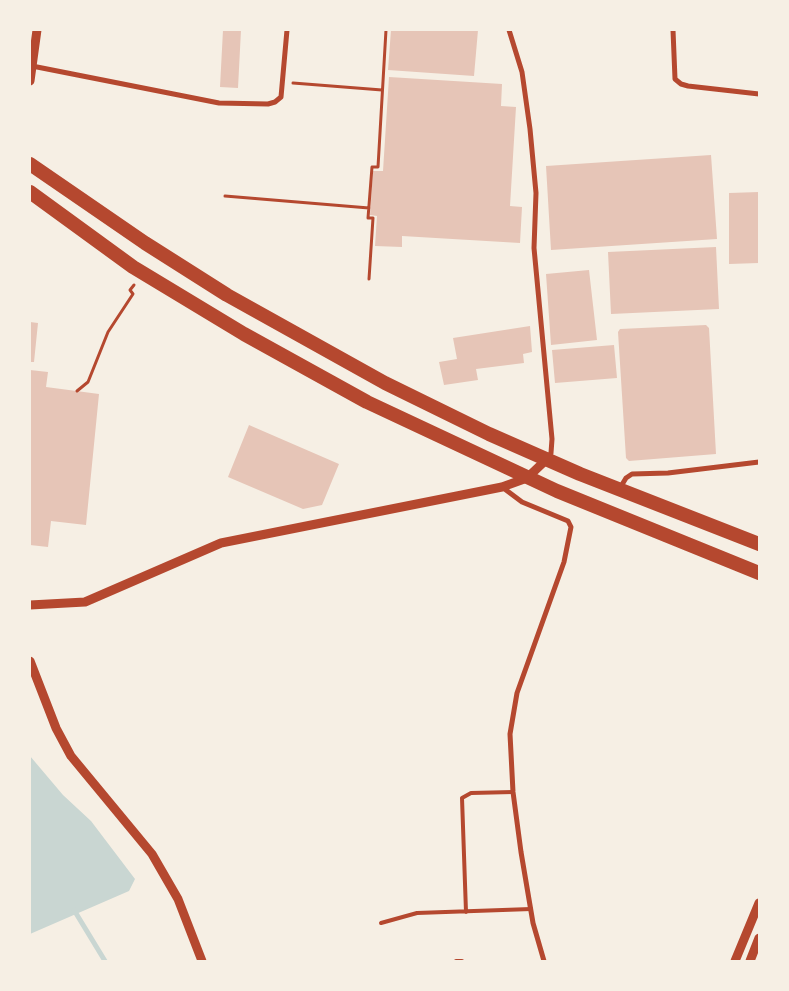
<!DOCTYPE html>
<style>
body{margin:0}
#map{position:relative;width:789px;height:991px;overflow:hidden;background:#f6efe4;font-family:Commissioner,sans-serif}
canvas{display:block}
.frame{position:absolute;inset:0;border:31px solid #f6efe4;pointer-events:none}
</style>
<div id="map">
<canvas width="789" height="991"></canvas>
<div class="frame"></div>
</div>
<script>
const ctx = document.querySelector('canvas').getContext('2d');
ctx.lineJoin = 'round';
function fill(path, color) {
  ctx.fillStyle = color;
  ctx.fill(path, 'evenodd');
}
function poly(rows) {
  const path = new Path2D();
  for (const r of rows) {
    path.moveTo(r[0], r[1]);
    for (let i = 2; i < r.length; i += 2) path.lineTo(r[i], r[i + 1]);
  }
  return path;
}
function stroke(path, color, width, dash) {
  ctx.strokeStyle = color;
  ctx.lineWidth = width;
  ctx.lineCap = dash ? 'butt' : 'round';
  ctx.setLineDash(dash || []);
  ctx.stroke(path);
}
const water = poly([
 [30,756,63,795,91,821,135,879,129,891,30,934]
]);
const stream = poly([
 [74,910,105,961]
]);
const building = poly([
 [223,30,241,30,238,88,220,87],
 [391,30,478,30,474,76,388,70],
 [389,77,502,84,501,106,516,107,510,206,522,207,520,243,402,236,402,247,375,246,377,216,370,215,373,171,383,171],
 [711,155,717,239,551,250,546,166],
 [759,192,759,263,729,264,729,193],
 [716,247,719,309,611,314,608,252],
 [589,270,597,340,551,345,546,274],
 [30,322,38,323,34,362,30,362],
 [706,325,709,328,716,454,629,461,626,458,618,332,620,329],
 [530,326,532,352,523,354,524,363,476,369,478,380,444,385,439,362,457,359,453,338],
 [614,345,617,378,555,383,552,350],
 [30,370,48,372,46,387,99,394,86,525,51,521,48,547,30,545],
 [249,425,339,464,322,505,303,509,228,477]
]);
const path = poly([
 [293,83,382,90],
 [225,196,369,208],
 [369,279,373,218,368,218,372,167,378,167,386,30],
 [77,391,88,382,108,332,133,294,130,290,134,285]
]);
const service = poly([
 [466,912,462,798,471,793,513,792],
 [381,923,417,913,531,909],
 [456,961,462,961]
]);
const minor = poly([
 [509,30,522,72,530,129,536,193,534,248,552,439,551,453,547,459],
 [673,30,675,79,681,84,688,86,759,94],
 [32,66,219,103,268,104,275,102,281,97,287,30],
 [502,487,522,502,568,521,571,527,564,562,517,693,510,734,513,792,521,852,533,923,544,961],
 [620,488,626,478,632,474,668,473,759,462]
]);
const tertiary = poly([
 [30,81,37,30],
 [30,605,85,602,221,543,502,487,527,478,547,459],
 [30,661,56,728,71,756,152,854,178,899,202,961],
 [735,961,759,903],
 [750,961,759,938]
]);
const trunk = poly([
 [30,164,145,243,227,295,385,383,489,434,580,474,759,544],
 [30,192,133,267,244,334,367,402,557,491,759,573]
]);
fill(water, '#c9d6d2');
stroke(stream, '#c9d6d2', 5);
fill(building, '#e6c5b7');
stroke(path, '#b5482f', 3);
stroke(service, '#b5482f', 4);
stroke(minor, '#b5482f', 5);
stroke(tertiary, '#b5482f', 9);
stroke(trunk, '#b5482f', 14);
</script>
